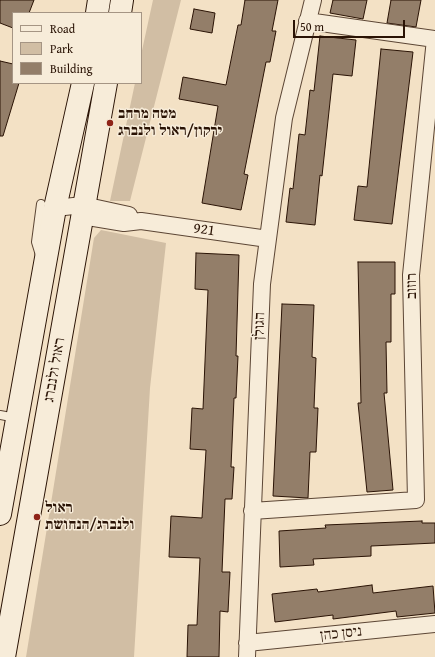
<!DOCTYPE html>
<meta charset="utf-8">
<style>
body{margin:0}
#map{position:relative;width:435px;height:657px;overflow:hidden;background:#f3e1c5;font-family:"Gentium Book Plus",serif}
canvas{display:block}
.legend{position:absolute;left:12px;top:12px;width:130px;height:72px;box-sizing:border-box;background:#f7ecd9;border:1px solid #a59584;margin:0;padding:5px 7px;list-style:none;font-size:12px;color:#2a1305}
.legend li{display:flex;align-items:center;gap:8px;height:20px}
.legend b{width:20px;border:1px solid #a59584}
.scale{position:absolute;left:293px;top:20px;width:112px;height:18px;box-sizing:border-box;border:2px solid #2a1305;border-top:0;padding-left:5px;font-size:12px;line-height:14px;white-space:nowrap;color:#2a1305;-webkit-text-stroke:3px #f7ecd9;paint-order:stroke}
</style>
<div id="map">
<canvas width="435" height="657"></canvas>
<ul class="legend">
<li><b style="height:5px;background:#f7ecd9"></b>Road</li>
<li><b style="height:11px;background:#d1bea4"></b>Park</li>
<li><b style="height:11px;background:#937e69"></b>Building</li>
</ul>
<div class="scale">50 m</div>
</div>
<script>
const ctx = document.querySelector('canvas').getContext('2d');
ctx.lineJoin = 'round';
function fill(path, color) {
  ctx.fillStyle = color;
  ctx.fill(path, 'evenodd');
}
function poly(rows) {
  const path = new Path2D();
  for (const r of rows) {
    path.moveTo(r[0], r[1]);
    for (let i = 2; i < r.length; i += 2) path.lineTo(r[i], r[i + 1]);
  }
  return path;
}
function stroke(path, color, width, dash) {
  ctx.strokeStyle = color;
  ctx.lineWidth = width;
  ctx.lineCap = dash ? 'butt' : 'round';
  ctx.setLineDash(dash || []);
  ctx.stroke(path);
}
function label(font, color, halo, rows, align = 'center') {
  ctx.font = font + ' "Gentium Book Plus","Frank Ruhl Libre",serif';
  ctx.lineWidth = 3;
  ctx.setLineDash([]);
  ctx.textBaseline = 'middle';
  ctx.strokeStyle = halo;
  ctx.fillStyle = color;
  for (const [text, x, y, turn = 0] of rows) {
    ctx.save();
    ctx.translate(x, y);
    ctx.rotate((+turn || 0) * Math.PI / 180);
    ctx.textAlign = isNaN(turn) ? turn : align;
    if (halo) ctx.strokeText(text, 0, 0);
    ctx.fillText(text, 0, 0);
    ctx.restore();
  }
}
const green = poly([
 [153,0,181,0,130,201,110,201,135,83,141,83,141,55],
 [101,230,166,243,150,388,134,657,26,657,94,238]
]);
const building = poly([
 [0,0,34,0,29,13,13,13,13,28,0,23,0,0],
 [245,0,278,0,272,31,276,31,270,62,266,62,244,174,248,175,241,210,202,203,218,106,179,99,183,77,226,85,238,25,241,25,245,0],
 [333,0,367,0,363,19,330,13,333,0],
 [391,0,421,0,416,27,387,23,391,0],
 [194,9,215,13,212,33,190,29,194,9],
 [320,36,356,40,352,76,333,74,322,176,320,175,315,225,286,222,290,188,293,189,299,134,305,135,310,90,314,91,320,36],
 [381,49,413,52,392,224,354,220,358,186,367,187,381,49],
 [0,61,13,64,13,83,19,83,3,136,0,136,0,61],
 [196,253,239,255,236,356,238,356,236,398,234,398,231,467,234,467,232,499,225,499,222,572,230,572,228,612,220,611,219,657,187,657,188,625,197,625,200,558,169,557,171,516,202,518,206,450,190,449,192,408,203,409,208,290,195,289,196,253],
 [358,262,395,262,395,294,391,294,391,342,386,342,387,393,384,393,393,490,367,492,358,403,361,403,358,262],
 [282,304,314,305,312,357,316,358,314,408,318,408,316,452,310,452,308,498,273,496,282,304],
 [422,521,422,523,435,523,435,543,371,546,371,556,313,559,314,565,280,567,279,531,326,528,325,525,422,521],
 [372,585,373,593,433,586,435,613,397,617,396,611,333,619,333,615,275,622,272,594,317,589,318,592,372,585]
]);
const lane = poly([
 [40,255,36,242,41,204],
 [0,415,16,418]
]);
const street = poly([
 [55,208,83,205,129,215],
 [82,216,124,223,141,221,268,239],
 [252,511,416,500,411,275,435,39,307,21],
 [247,643,435,624],
 [247,657,262,284,284,118,313,0]
]);
const secondary = poly([
 [97,13,99,0],
 [120,13,122,0],
 [0,514,55,208,83,83],
 [4,657,106,83]
]);
const markers = [
 [110,123,4,"#8f2418"],
 [37,517,4,"#8f2418"]
];
const poiNames = [
 ["מטה מרחב",118,114],
 ["ירקון/ראול ולנברג",118,131],
 ["ראול",45,508],
 ["ולנברג/הנחושת",45,525]
];
const streetNames = [
 ["921",204,230,8],
 ["רוזוב",412,286,-90],
 ["הגולן",260,326,-88],
 ["ראול ולנברג",55,370,-80],
 ["ניסן כהן",341,634,-6]
];
fill(green, '#d1bea4');
fill(building, '#937e69');
stroke(building, '#2a1305', 1);
stroke(lane, '#5c4635', 10);
stroke(street, '#5c4635', 18);
stroke(secondary, '#2a1305', 24);
stroke(lane, '#f7ecd9', 8);
stroke(street, '#f7ecd9', 16);
stroke(secondary, '#f7ecd9', 22);
for (const [x, y, r, color] of markers) {
  const dot = new Path2D();
  dot.arc(x, y, r, 0, 2 * Math.PI);
  ctx.fillStyle = color;
  ctx.fill(dot);
  stroke(dot, '#f7ecd9', 1.5);
}
label('bold 15px', '#2a1305', '#f7ecd9', poiNames, 'left');
label('15px', '#2a1305', '#f7ecd9', streetNames);
</script>
